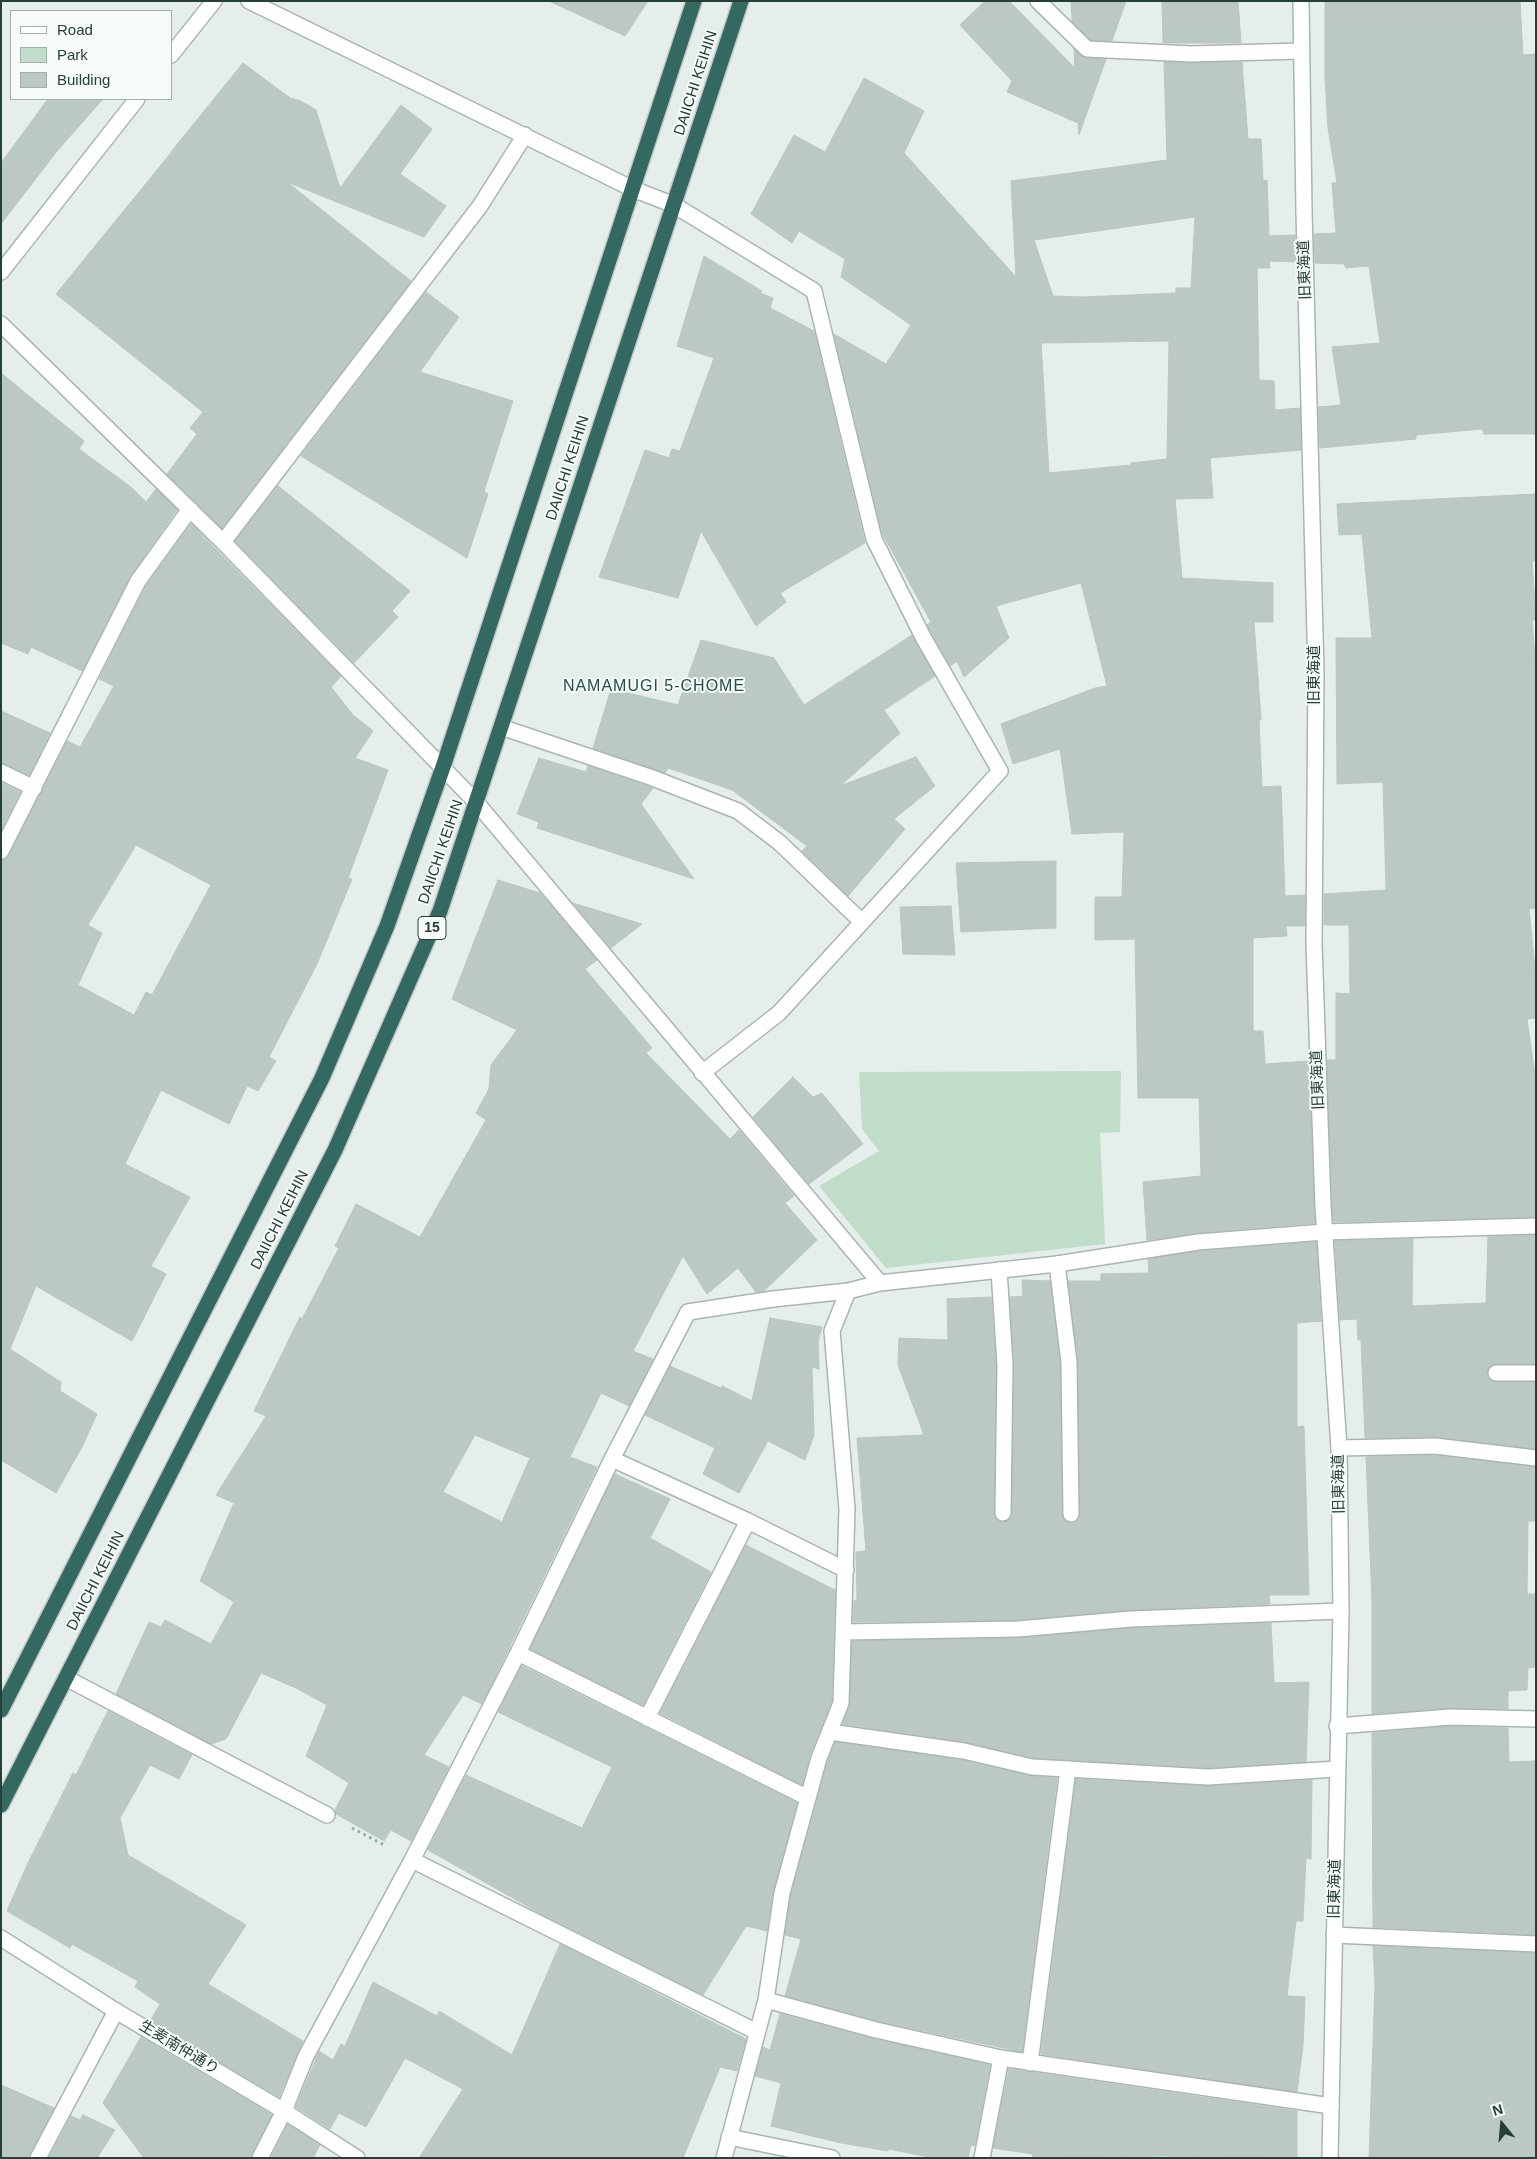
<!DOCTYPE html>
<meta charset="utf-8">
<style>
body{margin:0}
#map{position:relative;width:1537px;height:2159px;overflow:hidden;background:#e5eeea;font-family:Helvetica,sans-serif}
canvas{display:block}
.frame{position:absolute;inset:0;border:2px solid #253f39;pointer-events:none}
.legend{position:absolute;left:10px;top:10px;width:162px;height:90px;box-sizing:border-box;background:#f6faf8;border:1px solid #a2afac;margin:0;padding:6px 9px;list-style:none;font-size:15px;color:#253f39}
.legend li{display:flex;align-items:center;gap:10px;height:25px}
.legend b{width:25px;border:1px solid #a2afac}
.north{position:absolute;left:1477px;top:2099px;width:50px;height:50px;-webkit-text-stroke:4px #f6faf8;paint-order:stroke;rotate:343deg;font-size:14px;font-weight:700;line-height:20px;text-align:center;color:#253f39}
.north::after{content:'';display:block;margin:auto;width:18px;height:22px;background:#253f39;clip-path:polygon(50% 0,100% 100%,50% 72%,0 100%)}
</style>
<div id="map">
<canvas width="1537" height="2159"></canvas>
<div class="frame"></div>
<ul class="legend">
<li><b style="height:6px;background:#fff"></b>Road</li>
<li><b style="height:14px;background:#c0ddc9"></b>Park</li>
<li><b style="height:14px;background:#bbc8c3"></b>Building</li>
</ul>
<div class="north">N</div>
</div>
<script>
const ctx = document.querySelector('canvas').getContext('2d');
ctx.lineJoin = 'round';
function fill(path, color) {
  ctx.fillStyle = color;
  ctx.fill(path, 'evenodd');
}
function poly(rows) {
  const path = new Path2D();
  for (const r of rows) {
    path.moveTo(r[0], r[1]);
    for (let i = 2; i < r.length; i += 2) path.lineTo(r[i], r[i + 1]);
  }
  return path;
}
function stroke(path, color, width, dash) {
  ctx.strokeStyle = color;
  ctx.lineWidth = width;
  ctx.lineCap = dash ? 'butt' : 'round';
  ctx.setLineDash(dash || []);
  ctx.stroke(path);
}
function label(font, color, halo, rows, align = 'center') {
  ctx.font = font + ' Helvetica,"Noto Sans JP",sans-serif';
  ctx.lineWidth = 4;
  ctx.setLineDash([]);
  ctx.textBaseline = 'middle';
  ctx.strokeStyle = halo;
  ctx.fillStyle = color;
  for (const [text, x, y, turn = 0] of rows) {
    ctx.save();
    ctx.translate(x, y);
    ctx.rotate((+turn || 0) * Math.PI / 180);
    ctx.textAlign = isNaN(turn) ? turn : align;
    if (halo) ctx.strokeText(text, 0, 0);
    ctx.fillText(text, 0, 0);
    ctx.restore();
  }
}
const green = poly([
 [1121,1071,1120,1132,1100,1133,1105,1244,886,1268,819,1186,879,1151,862,1129,859,1072]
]);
const building = poly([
 [549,1,648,1,625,36,549,1],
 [985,1,1009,1,1075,68,1074,49,1086,58,1106,59,1079,135,1078,123,1007,92,1012,81,960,25,985,1],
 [1071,1,1126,1,1112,41,1091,40,1072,21,1071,1],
 [1162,1,1238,1,1241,43,1163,43,1162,1],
 [1325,1,1520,1,1523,55,1536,54,1536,434,1484,434,1482,429,1416,435,1416,439,1320,448,1318,407,1341,405,1332,347,1380,343,1369,266,1346,268,1344,264,1315,263,1314,234,1336,233,1332,183,1337,183,1328,128,1325,78,1325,1],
 [1164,62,1242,62,1248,139,1261,139,1263,181,1267,180,1269,236,1295,235,1296,262,1269,261,1270,268,1257,268,1259,380,1274,381,1275,410,1300,408,1301,450,1210,458,1213,498,1175,499,1182,578,1273,583,1273,622,1254,622,1261,720,1259,720,1262,787,1281,786,1285,896,1305,895,1305,926,1286,926,1287,936,1253,938,1253,1031,1263,1031,1265,1064,1309,1061,1315,1223,1197,1233,1147,1240,1143,1182,1201,1176,1199,1098,1138,1098,1135,939,1095,940,1095,897,1122,897,1124,832,1072,834,1060,749,1013,764,1001,724,1095,688,1107,686,1081,583,996,606,1009,638,964,677,957,661,950,666,927,625,931,622,882,533,834,334,886,364,911,325,841,277,845,259,799,231,792,243,751,214,794,135,825,152,864,78,924,111,904,153,1016,277,1011,181,1167,160,1164,62],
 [1195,217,1191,288,1176,288,1176,293,1084,297,1053,296,1034,240,1195,217],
 [1169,341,1167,459,1131,463,1131,465,1049,473,1041,343,1169,341],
 [243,63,290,98,301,101,316,110,340,188,401,105,432,129,400,174,446,206,424,237,287,182,411,281,222,528,167,474,197,434,190,428,203,412,56,294,170,154,171,155,171,152,243,63],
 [48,99,103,99,57,151,1,224,1,163,48,99],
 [704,256,762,291,760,293,773,298,770,308,814,331,865,543,780,593,786,602,756,626,701,531,678,598,599,577,645,450,669,458,672,449,680,451,714,358,677,346,704,256],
 [426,292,459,317,420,372,513,401,484,491,488,494,467,558,301,456,426,292],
 [1,373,84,441,79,449,132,488,146,502,156,489,177,510,130,577,82,671,31,647,28,654,1,643,1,373],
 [278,486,410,591,392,611,398,617,354,663,235,541,278,486],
 [1536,494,1536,561,1532,561,1536,620,1532,620,1536,670,1536,908,1529,909,1536,979,1536,1018,1527,1019,1536,1082,1536,1217,1333,1222,1327,1060,1336,1060,1336,993,1350,994,1349,925,1324,925,1324,894,1386,890,1383,782,1337,784,1336,638,1372,638,1362,534,1339,535,1337,504,1536,494],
 [191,524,341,676,331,687,353,715,373,731,355,758,388,770,348,878,352,879,317,964,269,1057,276,1061,258,1091,247,1086,229,1124,161,1090,125,1164,190,1197,151,1266,166,1274,132,1341,36,1286,10,1349,61,1382,60,1391,97,1414,83,1445,56,1493,1,1460,1,860,9,855,67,741,80,747,114,686,99,679,146,586,191,524],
 [136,845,211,885,152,995,146,992,134,1015,78,985,102,933,88,925,136,845],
 [912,635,935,676,884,710,900,733,840,786,916,757,935,786,894,819,905,829,848,896,802,851,807,846,732,790,668,768,665,773,593,748,611,689,678,705,701,640,774,658,804,705,912,635],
 [1,711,50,733,29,775,1,763,1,711],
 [539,758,586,772,588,766,653,788,641,804,694,879,537,828,539,822,517,814,539,758],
 [1,783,20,792,1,830,1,783],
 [1056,861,1056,928,961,932,956,863,1056,861],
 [498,880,540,893,597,960,585,969,652,1048,646,1053,730,1139,739,1130,794,1196,785,1203,817,1240,764,1291,756,1292,738,1268,707,1294,683,1256,633,1351,653,1359,629,1406,601,1393,570,1457,597,1467,482,1704,463,1695,424,1755,449,1767,411,1841,391,1830,384,1841,336,1814,335,1810,349,1783,306,1756,327,1705,296,1688,261,1673,226,1739,211,1744,116,1694,149,1622,161,1627,165,1620,211,1644,234,1602,200,1581,234,1503,216,1495,266,1416,254,1411,300,1317,302,1319,339,1248,335,1246,356,1204,420,1237,486,1120,476,1113,489,1089,491,1065,517,1030,452,999,498,880],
 [475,1435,530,1458,502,1522,443,1492,475,1435],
 [573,903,642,924,611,948,573,903],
 [951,906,955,955,903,954,900,907,951,906],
 [793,1077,813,1097,822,1093,863,1144,809,1184,753,1117,793,1077],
 [1536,1235,1536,1364,1496,1364,1488,1368,1487,1373,1488,1378,1496,1382,1536,1382,1536,1449,1436,1437,1365,1438,1361,1340,1358,1340,1357,1319,1340,1320,1335,1241,1413,1239,1412,1306,1486,1303,1488,1237,1536,1235],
 [1316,1242,1321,1321,1297,1323,1297,1427,1304,1426,1309,1595,1269,1595,1270,1604,1130,1610,1018,1620,853,1622,854,1600,857,1601,856,1552,866,1551,857,1438,924,1435,898,1365,899,1338,948,1340,947,1299,991,1297,996,1365,994,1513,998,1521,1007,1521,1012,1513,1014,1365,1010,1297,1023,1296,1022,1280,1050,1281,1060,1363,1062,1514,1066,1522,1072,1523,1079,1519,1080,1514,1078,1362,1068,1281,1101,1281,1101,1274,1149,1273,1148,1259,1199,1251,1316,1242],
 [770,1318,822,1327,818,1342,819,1369,812,1367,814,1435,805,1460,768,1441,739,1493,703,1474,715,1448,645,1415,670,1366,721,1388,722,1386,752,1401,770,1318],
 [1435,1455,1536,1467,1536,1521,1528,1521,1527,1594,1536,1594,1536,1667,1528,1668,1527,1690,1508,1691,1508,1709,1450,1708,1372,1714,1372,1601,1366,1457,1435,1455],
 [615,1474,670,1499,650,1538,711,1572,643,1705,530,1649,615,1474],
 [746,1545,835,1590,832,1701,810,1755,802,1785,660,1713,746,1545],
 [1271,1623,1274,1683,1309,1682,1306,1762,1208,1768,1033,1758,965,1742,843,1724,850,1704,852,1641,1018,1638,1132,1628,1271,1623],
 [522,1666,797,1803,773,1891,767,1931,746,1926,703,1995,541,1914,428,1850,466,1775,582,1828,612,1767,498,1712,522,1666],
 [108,1711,192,1755,179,1779,150,1765,120,1818,128,1855,246,1925,208,1984,303,2041,279,2097,150,2021,160,2004,135,1987,138,1981,72,1944,70,1948,7,1911,27,1865,73,1773,76,1775,108,1711],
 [1451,1726,1508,1728,1509,1762,1536,1761,1536,1935,1373,1927,1372,1733,1451,1726],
 [835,1742,962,1760,1030,1776,1057,1778,1022,2052,878,2021,785,1996,801,1939,785,1935,791,1895,828,1761,835,1742],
 [1076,1779,1207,1786,1312,1780,1311,1859,1306,1858,1303,1921,1296,1921,1287,1996,1305,1997,1303,2046,1297,2092,1041,2054,1076,1779],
 [560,1944,746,2039,737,2071,720,2067,683,2158,419,2158,463,2089,405,2058,366,2127,339,2113,330,2129,296,2107,319,2051,333,2060,341,2044,345,2046,373,1982,437,2016,439,2011,512,2055,560,1944],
 [1373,1946,1536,1953,1536,2158,1369,2158,1375,1985,1373,1946],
 [780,2014,874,2039,990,2065,975,2146,971,2145,968,2158,934,2158,888,2149,888,2151,841,2143,771,2126,781,2083,755,2076,763,2047,770,2050,780,2014],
 [141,2037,272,2115,251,2158,144,2158,103,2103,141,2037],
 [1009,2069,1297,2111,1297,2158,1161,2156,1032,2158,1033,2154,993,2148,1009,2069],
 [1,2085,54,2108,29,2158,1,2158,1,2085],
 [83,2115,115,2130,97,2158,49,2158,71,2116,80,2120,83,2115],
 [288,2124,320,2145,313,2158,271,2158,288,2124]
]);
const path = poly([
 [352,1828,386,1846]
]);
const lane = poly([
 [1038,1,1087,49,1191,54,1301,51],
 [501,727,650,777,738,811,780,843,862,922],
 [1,772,34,788],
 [1,851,138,581,190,509],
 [1324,1232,1536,1226],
 [1057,1264,1069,1362,1071,1514],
 [999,1270,1005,1365,1003,1513],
 [1496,1373,1536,1373],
 [1339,1448,1435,1446,1536,1458],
 [612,1459,748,1521,846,1570],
 [844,1632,1018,1629,1131,1619,1341,1611],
 [518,1653,808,1798],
 [66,1678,327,1815],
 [647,1718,748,1521],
 [1337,1726,1451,1717,1536,1719],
 [830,1732,964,1751,1032,1767,1208,1777,1337,1769],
 [412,1860,757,2032],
 [1334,1935,1536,1944],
 [766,2000,876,2030,1001,2058,1331,2106],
 [1030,2063,1068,1769],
 [729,2137,832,2158],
 [38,2158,116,2011],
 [260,2158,284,2111],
 [724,2158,766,2000,782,1893,819,1758,841,1703,847,1509,832,1331,848,1291],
 [982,2158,1001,2058]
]);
const street = poly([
 [249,1,633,189,674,205,814,291,874,539,923,637,1000,771,779,1013,702,1073],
 [171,55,214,1],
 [1304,212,1316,673,1314,944,1323,1206,1339,1448,1341,1611,1330,2158],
 [1,272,137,99],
 [1,324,223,542,476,802,880,1283],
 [223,542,480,206,525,135],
 [284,2111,306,2056,412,1860,518,1653,612,1459,688,1312,773,1299,848,1291,880,1283,1057,1264,1198,1242,1324,1232]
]);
const secondary = poly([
 [1301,1,1304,212],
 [1,1938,116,2011,284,2111,357,2158]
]);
const highway = poly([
 [1,1710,322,1078,387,926,443,767,694,1],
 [1,1805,335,1150,440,911,741,1]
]);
const shields = [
 [432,928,28]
];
const shieldNames = [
 ["15",432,928]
];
const streetNames = [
 ["DAIICHI KEIHIN",696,83,-72],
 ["旧東海道",1305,270,-92],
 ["DAIICHI KEIHIN",568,468,-72],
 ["旧東海道",1315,675,-90],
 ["DAIICHI KEIHIN",441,852,-71],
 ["旧東海道",1318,1080,-92],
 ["DAIICHI KEIHIN",280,1220,-63],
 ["旧東海道",1339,1484,-91],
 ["DAIICHI KEIHIN",96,1581,-63],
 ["旧東海道",1335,1889,-89],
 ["生麦南仲通り",179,2048,31]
];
const neighbourhoodNames = [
 ["NAMAMUGI 5-CHOME",654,687]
];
fill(green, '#c0ddc9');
fill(building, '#bbc8c3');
stroke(building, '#b8c7c1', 1);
stroke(lane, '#a8b6b1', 18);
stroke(street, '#a8b6b1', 18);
stroke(secondary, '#a4b9b2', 18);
stroke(highway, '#c2c9c8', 18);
stroke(path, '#88afa5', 3, [2.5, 4]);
stroke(lane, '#fff', 15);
stroke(street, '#fff', 15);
stroke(secondary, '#fff', 15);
stroke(highway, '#336961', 15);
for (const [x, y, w] of shields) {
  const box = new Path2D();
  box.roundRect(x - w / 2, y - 11.5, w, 23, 4);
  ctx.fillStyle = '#f6faf8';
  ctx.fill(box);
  stroke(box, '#253f39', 1);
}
label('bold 14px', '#253f39', null, shieldNames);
label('15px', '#253f39', '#f6faf8', streetNames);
ctx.letterSpacing = '1px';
label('16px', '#225047', '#f6faf8', neighbourhoodNames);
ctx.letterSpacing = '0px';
</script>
